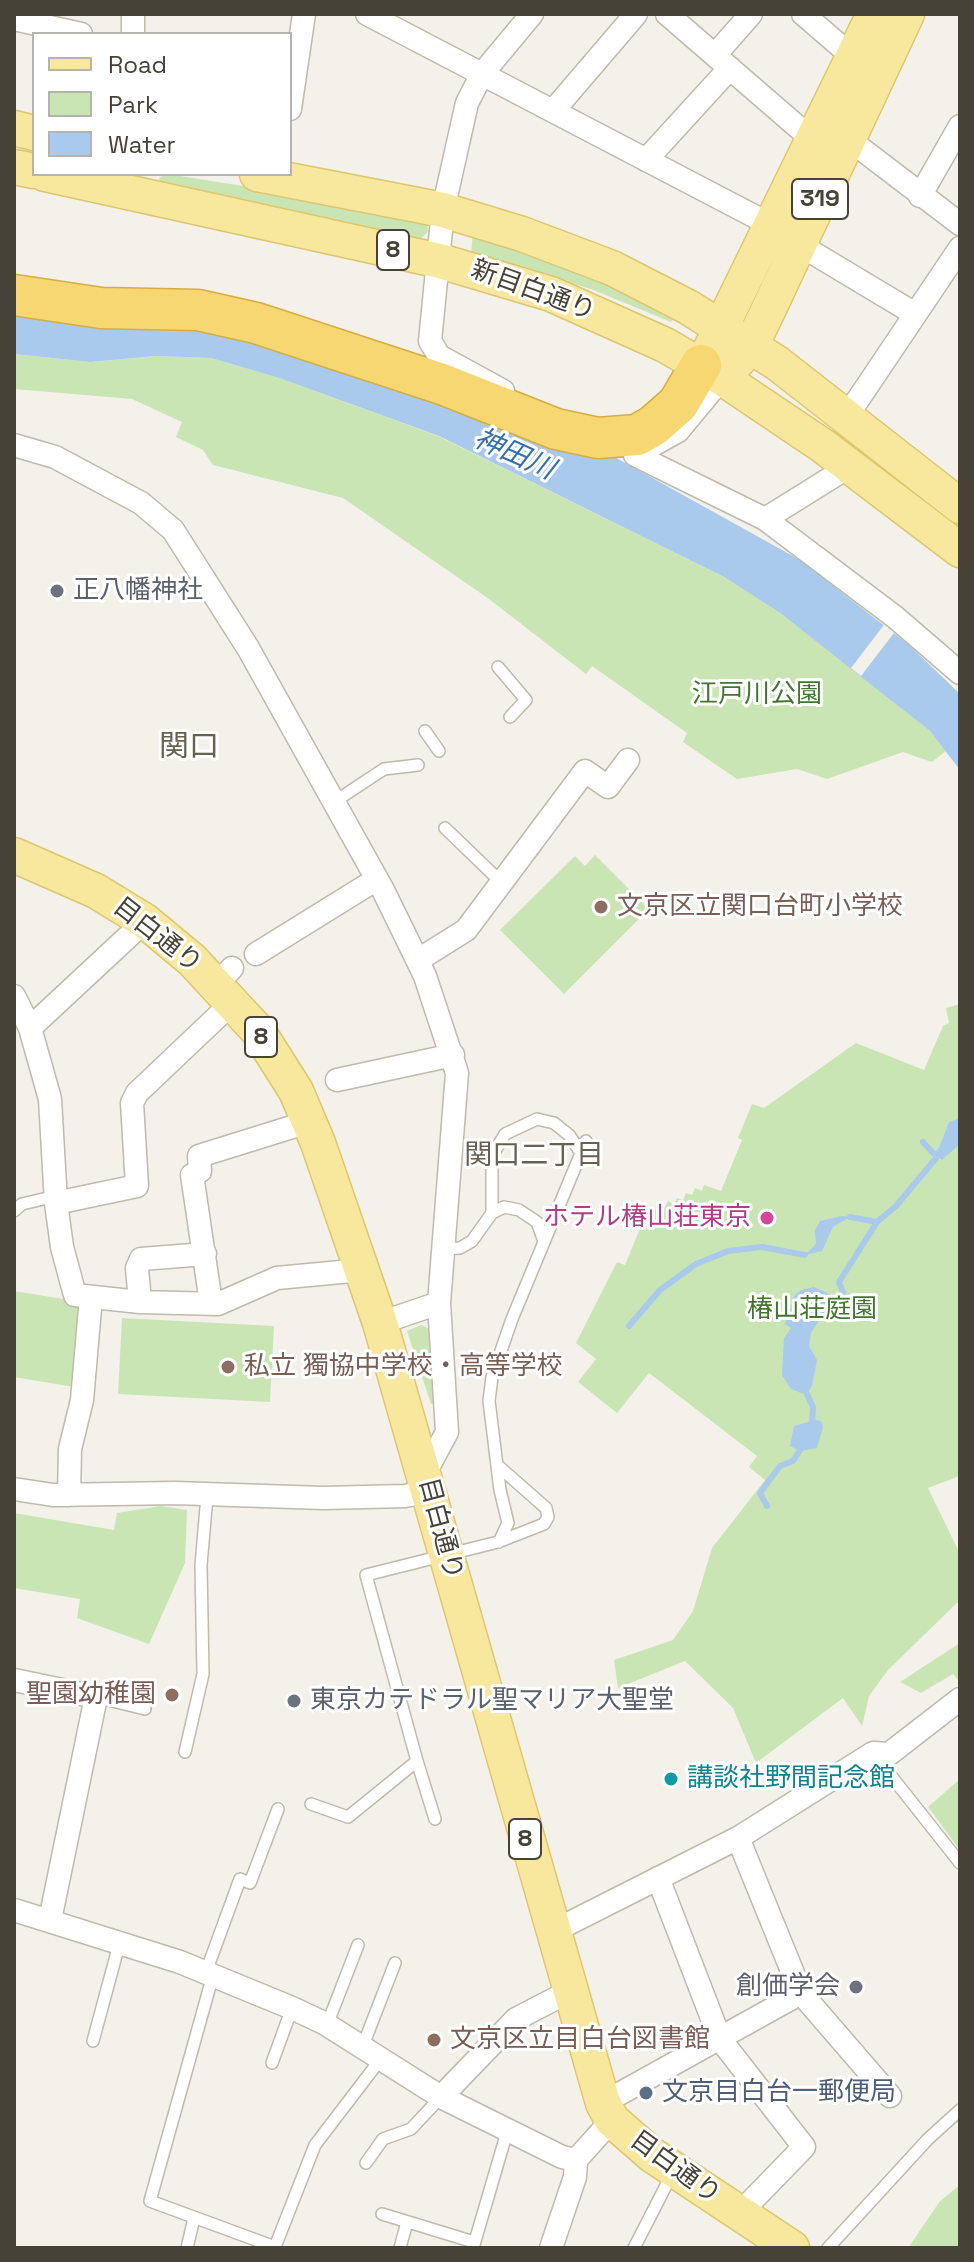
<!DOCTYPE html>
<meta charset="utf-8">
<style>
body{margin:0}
#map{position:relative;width:974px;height:2262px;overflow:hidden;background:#f3f1e9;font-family:"Space Grotesk",sans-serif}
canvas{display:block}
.frame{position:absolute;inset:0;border:16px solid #474238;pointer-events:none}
.legend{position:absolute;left:32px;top:32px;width:260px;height:144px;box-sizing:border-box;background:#fff;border:2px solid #b5b3af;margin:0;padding:10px 14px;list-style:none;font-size:24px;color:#474238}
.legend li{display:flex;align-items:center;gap:16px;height:40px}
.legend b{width:40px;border:2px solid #b5b3af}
</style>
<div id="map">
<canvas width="974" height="2262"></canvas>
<div class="frame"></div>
<ul class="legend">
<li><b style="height:10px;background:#f8e89d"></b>Road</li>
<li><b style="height:22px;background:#cae5b4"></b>Park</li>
<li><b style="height:22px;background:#a9caec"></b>Water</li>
</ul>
</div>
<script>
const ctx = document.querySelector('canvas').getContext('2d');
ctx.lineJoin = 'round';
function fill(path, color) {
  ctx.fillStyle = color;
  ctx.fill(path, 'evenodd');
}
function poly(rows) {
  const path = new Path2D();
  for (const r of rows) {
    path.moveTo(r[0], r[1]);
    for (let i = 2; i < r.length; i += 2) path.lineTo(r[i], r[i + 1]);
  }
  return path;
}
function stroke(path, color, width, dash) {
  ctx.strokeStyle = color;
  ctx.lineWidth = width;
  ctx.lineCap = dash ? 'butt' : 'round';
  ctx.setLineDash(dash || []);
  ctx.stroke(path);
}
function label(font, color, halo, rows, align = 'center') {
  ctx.font = font + ' "Space Grotesk","Noto Sans JP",sans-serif';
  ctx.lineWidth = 6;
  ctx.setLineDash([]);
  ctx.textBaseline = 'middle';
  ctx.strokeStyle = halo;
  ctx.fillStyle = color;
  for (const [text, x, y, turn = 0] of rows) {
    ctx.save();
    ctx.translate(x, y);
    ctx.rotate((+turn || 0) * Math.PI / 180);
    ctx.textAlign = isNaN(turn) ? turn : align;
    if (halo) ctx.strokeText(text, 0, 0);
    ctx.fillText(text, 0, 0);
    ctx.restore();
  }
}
const green = poly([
 [167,174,338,201,427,223,428,232,419,240,162,186,159,178],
 [473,231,549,257,676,315,671,322,591,289,471,255],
 [14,354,90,362,157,356,211,358,279,378,438,436,724,577,780,613,861,676,930,731,946,751,932,762,903,752,827,779,797,769,737,779,683,742,687,733,592,666,586,674,489,599,343,498,213,465,203,450,176,437,182,422,132,399,14,389],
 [595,855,649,909,564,994,500,930,575,856,585,866],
 [960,1004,960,1476,928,1488,960,1554,960,1600,888,1670,869,1696,862,1726,843,1698,756,1763,733,1708,685,1661,618,1688,614,1660,673,1640,693,1611,712,1548,765,1480,749,1467,757,1456,649,1373,617,1413,578,1382,596,1359,576,1343,617,1262,625,1265,641,1226,648,1228,657,1206,664,1209,668,1201,674,1204,677,1198,683,1200,686,1193,692,1195,695,1188,702,1191,704,1185,721,1191,742,1140,738,1138,752,1104,764,1108,856,1043,924,1070,943,1026,949,1023,946,1008],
 [14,1291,82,1302,74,1387,14,1377],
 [122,1318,274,1326,270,1402,118,1394],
 [421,1325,434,1331,439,1402,431,1404,407,1331],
 [161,1506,187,1510,185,1563,149,1644,77,1618,80,1599,14,1588,14,1513,114,1530,117,1513],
 [960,1643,958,1680,953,1674,921,1693,900,1682],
 [960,1779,960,1850,928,1807],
 [960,2185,960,2248,908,2248,940,2201]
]);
const water = poly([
 [14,289,129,302,611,455,800,560,909,645,960,694,960,770,930,731,780,613,724,577,439,436,279,378,211,358,156,356,90,362,14,354],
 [960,1118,960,1144,942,1160,933,1153,939,1148,949,1122],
 [842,1216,850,1217,833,1227,822,1251,805,1255,816,1244,815,1230,820,1221],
 [814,1287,834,1296,839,1302,838,1307,823,1314,811,1333,809,1346,817,1360,812,1386,806,1395,791,1389,782,1375,784,1338,791,1328,785,1324,794,1296,801,1290],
 [815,1420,821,1421,823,1427,817,1448,800,1451,790,1446,794,1426]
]);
const pier = poly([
 [884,625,894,633,861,676,851,668]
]);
const stream = poly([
 [923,1142,933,1153],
 [850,1217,877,1222],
 [831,1304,845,1297,839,1282,877,1222,896,1206,937,1157],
 [629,1326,660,1290,696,1264,728,1251,762,1247,805,1255],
 [804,1388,813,1407,812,1426],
 [767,1506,760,1493,780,1466,793,1461,802,1447]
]);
const service = poly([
 [498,667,526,700,510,717],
 [425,731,439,751],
 [334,802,384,769,418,765],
 [445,828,502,883],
 [14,1211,22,1204,56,1196],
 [492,1213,492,1156,505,1134,537,1119,554,1123,569,1135,581,1153],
 [443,1249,460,1248,472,1241,492,1213,504,1207,519,1210,537,1222,544,1241],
 [499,1542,508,1523,500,1490,489,1401,492,1377,512,1319,586,1141],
 [96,1697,145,1709],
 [185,1752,203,1674,201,1565,207,1496],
 [873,1753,960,1863],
 [417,1761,435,1819],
 [311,1804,348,1817,417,1761,366,1575,498,1542,544,1524,548,1517,546,1508,497,1465],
 [206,1972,240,1879,250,1883,278,1809],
 [213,1975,150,2201,275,2247,315,2145,380,2060],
 [327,2025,358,1945],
 [93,2041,120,1941],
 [362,2048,395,1963],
 [272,2063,292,2008],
 [366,2163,383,2139,411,2129,441,2097],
 [382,2214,474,2242],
 [187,2248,194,2218],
 [400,2248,407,2222],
 [473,2248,507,2132],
 [634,2248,672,2174],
 [828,2248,928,2139,960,2110]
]);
const minor = poly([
 [367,14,773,226],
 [667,14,814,141],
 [803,14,853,57],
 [14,19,81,34],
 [133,34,133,14],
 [715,55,751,14],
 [290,109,304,14],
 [553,111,636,14],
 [847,138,960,224],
 [646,160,730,68],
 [920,196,960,126],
 [800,245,915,314],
 [722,378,678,431,635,455,765,519,895,617,960,673],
 [503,391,439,356,430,341,443,210,467,103,482,74,532,14],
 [847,416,960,248],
 [14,445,55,457,141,503,173,530,248,648,383,890,425,976,457,1073,439,1303,380,1323],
 [765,519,850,466],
 [145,921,30,1028,50,1099,56,1203,62,1247,75,1295,140,1302,218,1304,277,1278,362,1270],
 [256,954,377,879],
 [418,960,466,930,585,771,608,787,628,760],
 [217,984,232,968],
 [14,996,30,1028],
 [337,1080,453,1055],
 [56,1203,137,1186,132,1103,137,1093,233,1002],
 [140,1302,137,1268,141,1259,205,1254],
 [211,1303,192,1175,200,1171,199,1156,292,1127,308,1118],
 [425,1473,447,1432,439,1303],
 [14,1489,53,1495,175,1493,323,1498,405,1496,430,1491],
 [69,1495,70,1449,82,1400,91,1297],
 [14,1680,96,1697,50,1920],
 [738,1838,801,1993,890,2096],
 [658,1878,720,2039,804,2147,739,2214],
 [14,1910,180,1962,292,2008,324,2023,441,2097,562,2157,576,2160,612,2120],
 [552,1932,738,1838,873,1753,889,1754,960,1699],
 [441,2097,516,2019,568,1992],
 [603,2103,801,1993],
 [551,2248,575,2177,576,2160]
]);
const primary = poly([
 [14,128,34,133],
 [14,167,34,171],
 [45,174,440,261,551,294,665,345,722,378,823,446,960,550],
 [257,174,443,210,522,234,612,268,688,307,777,363,960,506],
 [711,348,874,14],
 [736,363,751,346,766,315,907,14],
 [14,855,96,891,145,921,192,960,258,1031,296,1091,318,1143,380,1323,603,2103,612,2120,652,2155,792,2248]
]);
const motorway = poly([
 [14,295,101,308,198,310,256,323,442,384,556,429,598,438,637,435,653,426,678,404,701,365]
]);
const markers = [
 [57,591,8,"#6b7280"],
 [601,907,8,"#8d6e63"],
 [767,1218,8,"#d1479c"],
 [228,1367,8,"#8d6e63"],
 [172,1695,8,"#8d6e63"],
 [294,1701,8,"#6b7280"],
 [671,1779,8,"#0f9aa8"],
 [856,1987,8,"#6b7280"],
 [434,2040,8,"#8d6e63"],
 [646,2093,8,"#5c6f8a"]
];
const shields = [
 [820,199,56],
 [393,250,32],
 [261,1037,32],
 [525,1839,32]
];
const shieldNames = [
 ["319",820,199],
 ["8",393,250],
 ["8",261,1037],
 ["8",525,1839]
];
const streetNames = [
 ["新目白通り",533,291,20],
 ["目白通り",157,936,38],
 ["目白通り",440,1529,75],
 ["目白通り",675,2168,36]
];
const worshipNames = [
 ["正八幡神社",73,591],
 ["東京カテドラル聖マリア大聖堂",310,1701],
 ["創価学会",840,1987,"right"]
];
const parkNames = [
 ["江戸川公園",757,695],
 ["椿山荘庭園",812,1310]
];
const educationNames = [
 ["文京区立関口台町小学校",617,907],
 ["私立 獨協中学校・高等学校",244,1367],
 ["聖園幼稚園",156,1695,"right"],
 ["文京区立目白台図書館",450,2040]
];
const hotelNames = [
 ["ホテル椿山荘東京",751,1218]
];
const cultureNames = [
 ["講談社野間記念館",687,1779]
];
const serviceNames = [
 ["文京目白台一郵便局",662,2093]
];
const waterNames = [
 ["神田川",514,455,24]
];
const neighbourhoodNames = [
 ["関口二丁目",534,1156]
];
const quarterNames = [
 ["関口",189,748]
];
fill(green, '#cae5b4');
fill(water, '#a9caec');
fill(pier, '#f3f1e9');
stroke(stream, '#a9caec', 6);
stroke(service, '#bebaac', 14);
stroke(minor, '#bebaac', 25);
stroke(primary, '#ddc76d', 37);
stroke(motorway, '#d5ae42', 43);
stroke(service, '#fff', 11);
stroke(minor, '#fff', 22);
stroke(primary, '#f8e89d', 34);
stroke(motorway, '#f6d772', 40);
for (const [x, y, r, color] of markers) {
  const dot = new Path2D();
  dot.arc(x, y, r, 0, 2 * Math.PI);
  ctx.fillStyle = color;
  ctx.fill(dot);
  stroke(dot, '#fff', 3);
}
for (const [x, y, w] of shields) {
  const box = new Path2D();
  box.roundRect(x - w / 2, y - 20, w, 40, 6);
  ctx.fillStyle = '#fff';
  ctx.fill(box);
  stroke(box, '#474238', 2);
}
label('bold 24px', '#474238', null, shieldNames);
label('26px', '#474238', '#fff', streetNames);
label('26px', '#5b616d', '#fff', worshipNames, 'left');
label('26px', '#42762e', '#fff', parkNames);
label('26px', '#785e54', '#fff', educationNames, 'left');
label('26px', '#b23c85', '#fff', hotelNames, 'right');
label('26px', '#0d838f', '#fff', cultureNames, 'left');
label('26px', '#4e5e75', '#fff', serviceNames, 'left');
label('italic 28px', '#366fad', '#fff', waterNames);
label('28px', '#69614f', '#fff', neighbourhoodNames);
label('30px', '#69614f', '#fff', quarterNames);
</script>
